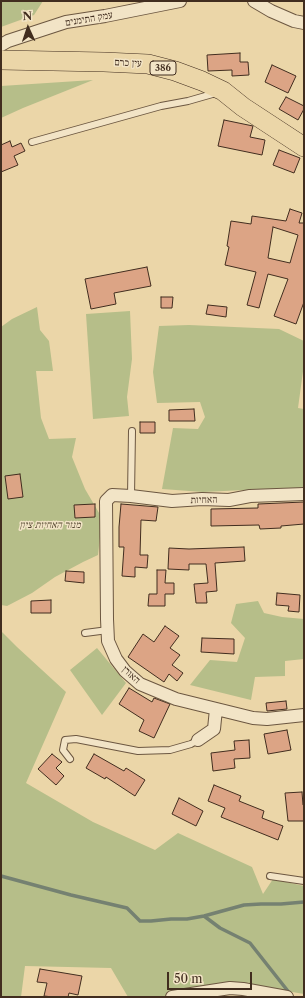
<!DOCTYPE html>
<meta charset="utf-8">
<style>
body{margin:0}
#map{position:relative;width:305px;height:998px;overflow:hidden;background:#ebd6a8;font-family:"Libre Caslon Text",serif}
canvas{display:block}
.frame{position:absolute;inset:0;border:2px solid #412d1f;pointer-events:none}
.north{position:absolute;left:8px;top:8px;width:40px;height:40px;-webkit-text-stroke:3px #f2e4c6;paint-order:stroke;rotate:357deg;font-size:11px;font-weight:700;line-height:16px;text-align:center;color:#412d1f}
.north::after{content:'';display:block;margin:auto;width:14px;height:18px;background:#412d1f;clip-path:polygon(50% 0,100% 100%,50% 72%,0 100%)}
.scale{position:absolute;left:167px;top:972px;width:85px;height:18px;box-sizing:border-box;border:2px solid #412d1f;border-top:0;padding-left:5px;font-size:12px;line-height:14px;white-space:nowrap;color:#412d1f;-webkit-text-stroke:3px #f2e4c6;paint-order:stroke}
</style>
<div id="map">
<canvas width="305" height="998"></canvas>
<div class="frame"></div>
<div class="north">N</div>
<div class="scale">50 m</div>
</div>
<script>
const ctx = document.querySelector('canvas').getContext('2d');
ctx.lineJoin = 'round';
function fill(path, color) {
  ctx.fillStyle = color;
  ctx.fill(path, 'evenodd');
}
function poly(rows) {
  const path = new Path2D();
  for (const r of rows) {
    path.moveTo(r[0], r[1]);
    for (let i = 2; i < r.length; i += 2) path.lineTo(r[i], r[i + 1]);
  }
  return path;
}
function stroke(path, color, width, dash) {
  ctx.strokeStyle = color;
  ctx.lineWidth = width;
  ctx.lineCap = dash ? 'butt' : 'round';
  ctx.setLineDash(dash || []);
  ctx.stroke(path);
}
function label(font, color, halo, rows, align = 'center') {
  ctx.font = font + ' "Libre Caslon Text","Frank Ruhl Libre",serif';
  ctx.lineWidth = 3;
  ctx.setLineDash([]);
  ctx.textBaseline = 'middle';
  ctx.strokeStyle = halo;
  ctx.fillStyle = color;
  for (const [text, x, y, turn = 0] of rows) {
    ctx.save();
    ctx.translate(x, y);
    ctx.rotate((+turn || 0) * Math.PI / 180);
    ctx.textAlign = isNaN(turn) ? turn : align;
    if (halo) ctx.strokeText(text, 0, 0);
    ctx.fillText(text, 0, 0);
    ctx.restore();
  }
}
const green = poly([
 [1,1,43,1,34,15,1,27],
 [93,80,23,108,1,118,1,86],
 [37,307,40,330,49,341,53,371,36,371,41,418,49,439,76,438,72,457,85,489,102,518,98,555,83,562,55,577,32,593,7,606,1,605,1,327,12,319],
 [130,311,132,359,127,397,129,416,93,419,86,314],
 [189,325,279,329,304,341,304,364,298,408,304,409,304,489,245,490,203,492,162,489,173,428,198,429,205,417,200,402,157,403,153,372,159,326],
 [258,601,264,613,282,617,304,619,304,659,285,661,285,676,255,677,251,700,190,685,210,660,237,662,245,638,231,623,236,604],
 [1,631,17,647,66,692,26,783,93,822,155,850,178,833,252,867,263,894,273,879,304,886,304,994,251,985,248,982,247,984,162,997,128,997,111,968,25,966,21,997,1,997],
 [97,648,126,683,102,715,70,670]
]);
const stream = poly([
 [1,876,71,895,127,908,140,921,151,921,171,919,187,919,204,916,244,905,261,904,281,904,304,902],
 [204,916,220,928,250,943,291,995]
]);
const building = poly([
 [240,53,240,62,248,62,249,75,232,76,232,70,208,71,207,55,240,53],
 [272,65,296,76,288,93,265,82,272,65],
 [286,97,304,106,304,109,298,120,279,109,286,97],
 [224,120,253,126,250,137,265,140,262,155,218,146,224,120],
 [10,141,12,147,21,143,25,151,14,156,18,165,1,172,1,145,10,141],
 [279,150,300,158,294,173,273,165,279,150],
 [290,209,302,213,299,223,304,223,304,302,296,324,274,316,288,279,268,274,259,308,247,305,256,272,225,265,229,247,227,246,231,221,251,224,252,216,286,221,290,209],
 [273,227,298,235,290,263,268,258,273,227],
 [147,267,151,286,114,293,116,304,91,309,85,279,147,267],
 [161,297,173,297,172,308,161,308,161,297],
 [208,305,227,307,226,317,206,314,208,305],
 [194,409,195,421,169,421,169,410,194,409],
 [140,422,155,422,155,433,140,433,140,422],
 [20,474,23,497,8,499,5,476,20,474],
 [304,502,304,524,281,526,281,528,260,529,259,525,211,526,211,509,258,508,258,504,304,502],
 [95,504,95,517,75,518,74,505,95,504],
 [121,504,158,507,156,521,141,520,140,555,148,555,147,568,135,567,135,577,122,576,124,547,119,547,119,527,121,504],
 [244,547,245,561,215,563,217,591,206,592,207,603,196,603,194,584,208,583,206,564,189,564,189,570,168,569,169,548,189,549,244,547],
 [157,570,166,570,165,583,174,583,174,594,165,594,165,606,148,606,149,594,157,594,157,570],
 [66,571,84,572,84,583,65,581,66,571],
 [277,593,300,595,299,612,288,611,289,606,276,605,277,593],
 [51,600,51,613,31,613,31,601,51,600],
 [165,626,179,636,170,648,180,655,172,665,183,673,177,681,169,674,164,682,128,657,143,634,154,642,165,626],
 [202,638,234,639,234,654,201,652,202,638],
 [129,688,152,702,154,698,170,704,154,738,139,731,144,720,119,704,129,688],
 [286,701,287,709,267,711,266,703,286,701],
 [287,730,291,750,268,754,264,734,287,730],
 [249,740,250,758,234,759,235,768,213,771,211,753,235,750,234,741,249,740],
 [52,754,62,762,56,768,64,776,56,785,38,769,52,754],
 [94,754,124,771,126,768,145,780,135,796,106,777,105,779,86,768,94,754],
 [214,785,241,796,239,801,264,811,262,818,283,826,278,840,221,817,225,808,208,801,214,785],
 [302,792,303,805,304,806,304,821,288,821,285,793,302,792],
 [179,798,203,811,196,826,172,814,179,798],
 [40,969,82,976,78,995,69,993,68,997,53,997,44,996,47,983,37,982,40,969]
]);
const lane = poly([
 [32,142,161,106,188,101,216,93],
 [131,496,132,431],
 [85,633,108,630],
 [70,759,63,750,65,740,76,739,138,751,170,750,191,744,198,740],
 [270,876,304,881]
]);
const street = poly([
 [254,1,271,11,294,21,304,23],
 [1,45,8,41,66,22,105,16,180,1],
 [304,494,250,496,229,500,202,499,172,501,131,496,112,495,106,501,107,619,108,641,116,659,125,671,140,684,176,699,253,718,267,719,304,715],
 [198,740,214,729,216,709],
 [172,997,230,988,243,989,287,997]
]);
const primary = poly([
 [1,60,104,62,148,64,175,71,202,81,223,91,243,107,304,147]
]);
const shields = [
 [163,68,26]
];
const shieldNames = [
 ["386",163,68]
];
const streetNames = [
 ["עמק התימנים",89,19,-10],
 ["עין כרם",128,63,3],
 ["האחיות",204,500,-1],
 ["האורן",131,675,42]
];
const parkNames = [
 ["מנזר האחיות ציון",50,525]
];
fill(green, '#b6be89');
stroke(stream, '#758171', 3.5);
fill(building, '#dca485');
stroke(building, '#412d1f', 1);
stroke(lane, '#6c5741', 8);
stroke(street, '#6c5741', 14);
stroke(primary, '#412d1f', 20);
stroke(lane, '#f2e4c6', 6);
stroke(street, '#f2e4c6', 12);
stroke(primary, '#ebd6a8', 19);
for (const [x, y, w] of shields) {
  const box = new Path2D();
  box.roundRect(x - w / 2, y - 7, w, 14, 3);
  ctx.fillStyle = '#f2e4c6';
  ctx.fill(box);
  stroke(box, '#412d1f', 1);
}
label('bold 9px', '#412d1f', null, shieldNames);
label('10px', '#412d1f', '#f2e4c6', streetNames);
label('italic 10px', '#584a34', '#f2e4c6', parkNames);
</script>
